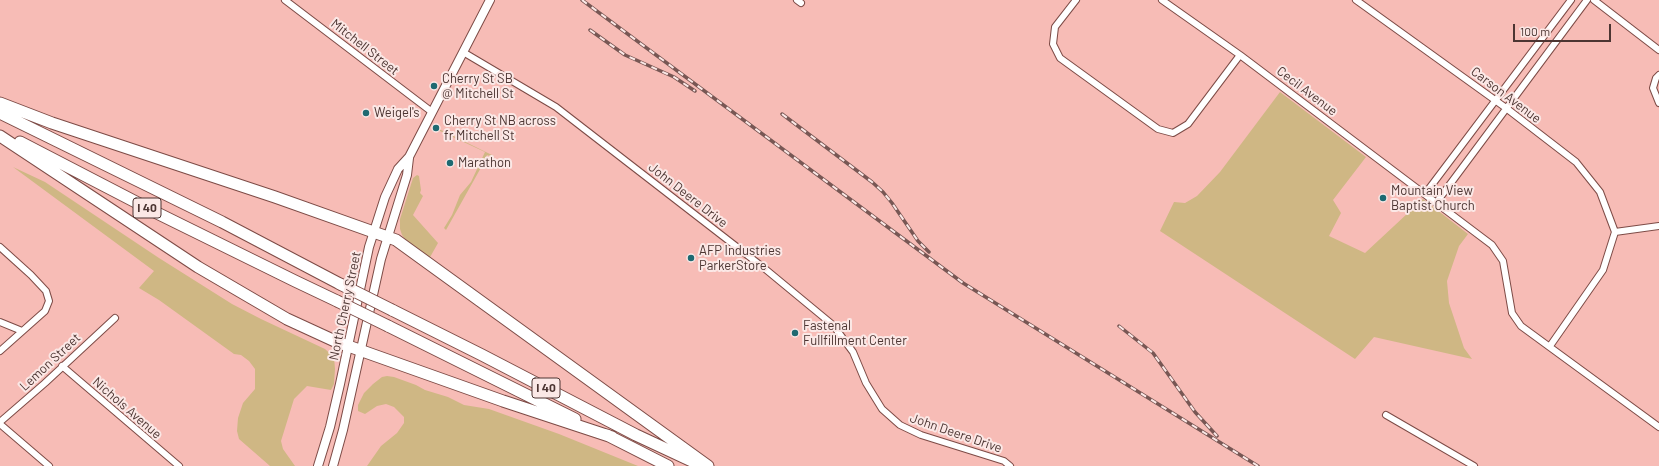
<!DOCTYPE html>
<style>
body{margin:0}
#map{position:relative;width:1659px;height:466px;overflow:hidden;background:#f7bcb6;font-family:Barlow,sans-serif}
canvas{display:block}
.scale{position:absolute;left:1513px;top:24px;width:98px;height:18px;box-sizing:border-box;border:2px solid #4c3532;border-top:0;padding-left:5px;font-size:12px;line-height:14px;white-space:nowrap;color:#4c3532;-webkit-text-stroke:3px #fbe8e6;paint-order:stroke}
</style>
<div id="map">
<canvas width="1659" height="466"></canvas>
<div class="scale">100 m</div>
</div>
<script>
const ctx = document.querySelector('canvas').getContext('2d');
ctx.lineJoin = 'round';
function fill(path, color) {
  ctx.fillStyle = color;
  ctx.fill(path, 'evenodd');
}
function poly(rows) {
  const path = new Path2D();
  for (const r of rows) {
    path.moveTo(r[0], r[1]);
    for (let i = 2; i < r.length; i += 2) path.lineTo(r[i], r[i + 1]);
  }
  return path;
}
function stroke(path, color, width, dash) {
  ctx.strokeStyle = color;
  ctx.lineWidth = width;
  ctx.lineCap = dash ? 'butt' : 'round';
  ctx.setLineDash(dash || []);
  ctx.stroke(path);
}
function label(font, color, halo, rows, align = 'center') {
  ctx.font = font + ' Barlow,sans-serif';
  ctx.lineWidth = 4;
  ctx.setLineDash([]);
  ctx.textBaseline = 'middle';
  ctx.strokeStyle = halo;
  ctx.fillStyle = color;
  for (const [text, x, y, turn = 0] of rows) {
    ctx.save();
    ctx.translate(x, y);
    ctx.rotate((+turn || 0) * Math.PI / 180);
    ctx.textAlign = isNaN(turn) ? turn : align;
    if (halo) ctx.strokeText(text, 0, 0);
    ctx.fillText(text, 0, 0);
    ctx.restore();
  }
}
const green = poly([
 [1280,92,1366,157,1333,200,1341,213,1329,236,1365,253,1423,199,1468,234,1459,246,1447,281,1449,303,1464,348,1472,359,1374,337,1355,359,1160,231,1174,202,1185,203,1197,196,1220,172],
 [435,127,494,156,492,157,487,155,483,164,446,230,444,228,452,215,460,195,471,182,485,152,440,131,436,132,434,129],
 [13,167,45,182,159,258,232,304,261,319,325,349,334,357,335,369,334,384,331,390,307,386,294,399,281,441,283,449,295,466,270,466,239,439,237,431,238,418,243,403,255,389,255,369,249,361,241,355,234,354,159,300,139,288,154,271],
 [417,175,419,176,421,190,420,193,423,196,413,215,438,243,429,259,408,243,402,235,400,229,400,219,413,178],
 [387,376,394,377,416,385,425,390,448,397,464,405,489,409,559,434,638,466,367,466,381,446,397,433,404,423,404,417,394,407,386,404,377,406,365,414,358,411,358,405,364,393,373,384,382,377]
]);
const street = poly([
 [285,0,432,112],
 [797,0,801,3],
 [1076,0,1055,27,1053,44,1060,58,1158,129,1173,133,1188,124,1240,55],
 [1162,0,1240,55,1492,245,1503,261,1512,313,1521,326,1659,427],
 [1356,0,1506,108,1576,162,1600,192,1615,232],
 [1594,0,1659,50],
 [463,52,556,107,764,268,833,325,853,352,866,383,882,409,900,425,921,435,1004,461,1010,466],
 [1659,75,1656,78,1653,88,1659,103],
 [1425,194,1571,0],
 [1436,203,1587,0],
 [1615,232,1659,226],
 [0,247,31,275,46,291,49,301,45,311,0,351],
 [0,322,22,331],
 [1550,346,1603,270,1615,232],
 [62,366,179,466],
 [1386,415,1474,466],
 [0,422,45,383,115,318],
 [0,424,49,466]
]);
const secondary = poly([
 [318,466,330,427,340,384,369,247,385,197,398,169,409,157,490,0],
 [333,466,343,430,381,259,407,175,409,158]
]);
const highway = poly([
 [0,103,52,123,275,197,396,240,708,466],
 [0,113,222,222,340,284],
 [0,136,198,267,287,319,337,342,503,401,612,437],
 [20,142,157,213,295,281,337,301],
 [392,310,482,355,636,435,696,463],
 [388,326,575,419],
 [607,435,668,466]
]);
const rail = poly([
 [582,0,963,283,1258,466],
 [590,30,625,55,674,77,695,91],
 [782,114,872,182,883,192,892,203,918,241,929,252],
 [1119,326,1153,353,1195,412,1217,436]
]);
const highwayBridge = poly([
 [340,284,392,310],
 [337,301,388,326]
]);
const markers = [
 [434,86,4,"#1e6971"],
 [366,113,4,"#1e6971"],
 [436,128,4,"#1e6971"],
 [450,163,4,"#1e6971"],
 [1383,198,4,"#1e6971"],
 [691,258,4,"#1e6971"],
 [795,333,4,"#1e6971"]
];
const shields = [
 [147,208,28],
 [546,388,28]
];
const shieldNames = [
 ["I 40",147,208],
 ["I 40",546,388]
];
const streetNames = [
 ["Mitchell Street",365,47,38],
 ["Cecil Avenue",1307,91,37],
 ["Carson Avenue",1506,95,37],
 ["John Deere Drive",688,195,38],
 ["North Cherry Street",345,306,-78],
 ["Lemon Street",50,362,-43],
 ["Nichols Avenue",127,408,41],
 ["John Deere Drive",956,433,19]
];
const poiNames = [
 ["Cherry St SB",442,79],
 ["@ Mitchell St",442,94],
 ["Weigel's",374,113],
 ["Cherry St NB across",444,121],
 ["fr Mitchell St",444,136],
 ["Marathon",458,163],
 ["Mountain View",1391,191],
 ["Baptist Church",1391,206],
 ["AFP Industries",699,251],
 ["ParkerStore",699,266],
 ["Fastenal",803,326],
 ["Fullfillment Center",803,341]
];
fill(green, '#cfb784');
stroke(street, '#7d4b46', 8);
stroke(secondary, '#7d4b46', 10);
stroke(highway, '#7d4b46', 13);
stroke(street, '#fff', 6);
stroke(secondary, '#fff', 8);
stroke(highway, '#fff', 11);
stroke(rail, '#785754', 3.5);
stroke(rail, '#fbe8e6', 2, [6]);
stroke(highwayBridge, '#7d4b46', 13, []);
stroke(highwayBridge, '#fff', 11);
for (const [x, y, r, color] of markers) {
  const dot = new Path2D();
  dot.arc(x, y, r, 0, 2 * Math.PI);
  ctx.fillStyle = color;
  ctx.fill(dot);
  stroke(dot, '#fbe8e6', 1.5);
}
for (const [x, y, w] of shields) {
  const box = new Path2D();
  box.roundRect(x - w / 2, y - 10, w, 20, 3);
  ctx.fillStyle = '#fbe8e6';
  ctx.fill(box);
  stroke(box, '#4c3532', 1);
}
label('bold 12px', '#4c3532', null, shieldNames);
label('13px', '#4c3532', '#fbe8e6', streetNames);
label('13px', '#4c3532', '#fbe8e6', poiNames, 'left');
</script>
